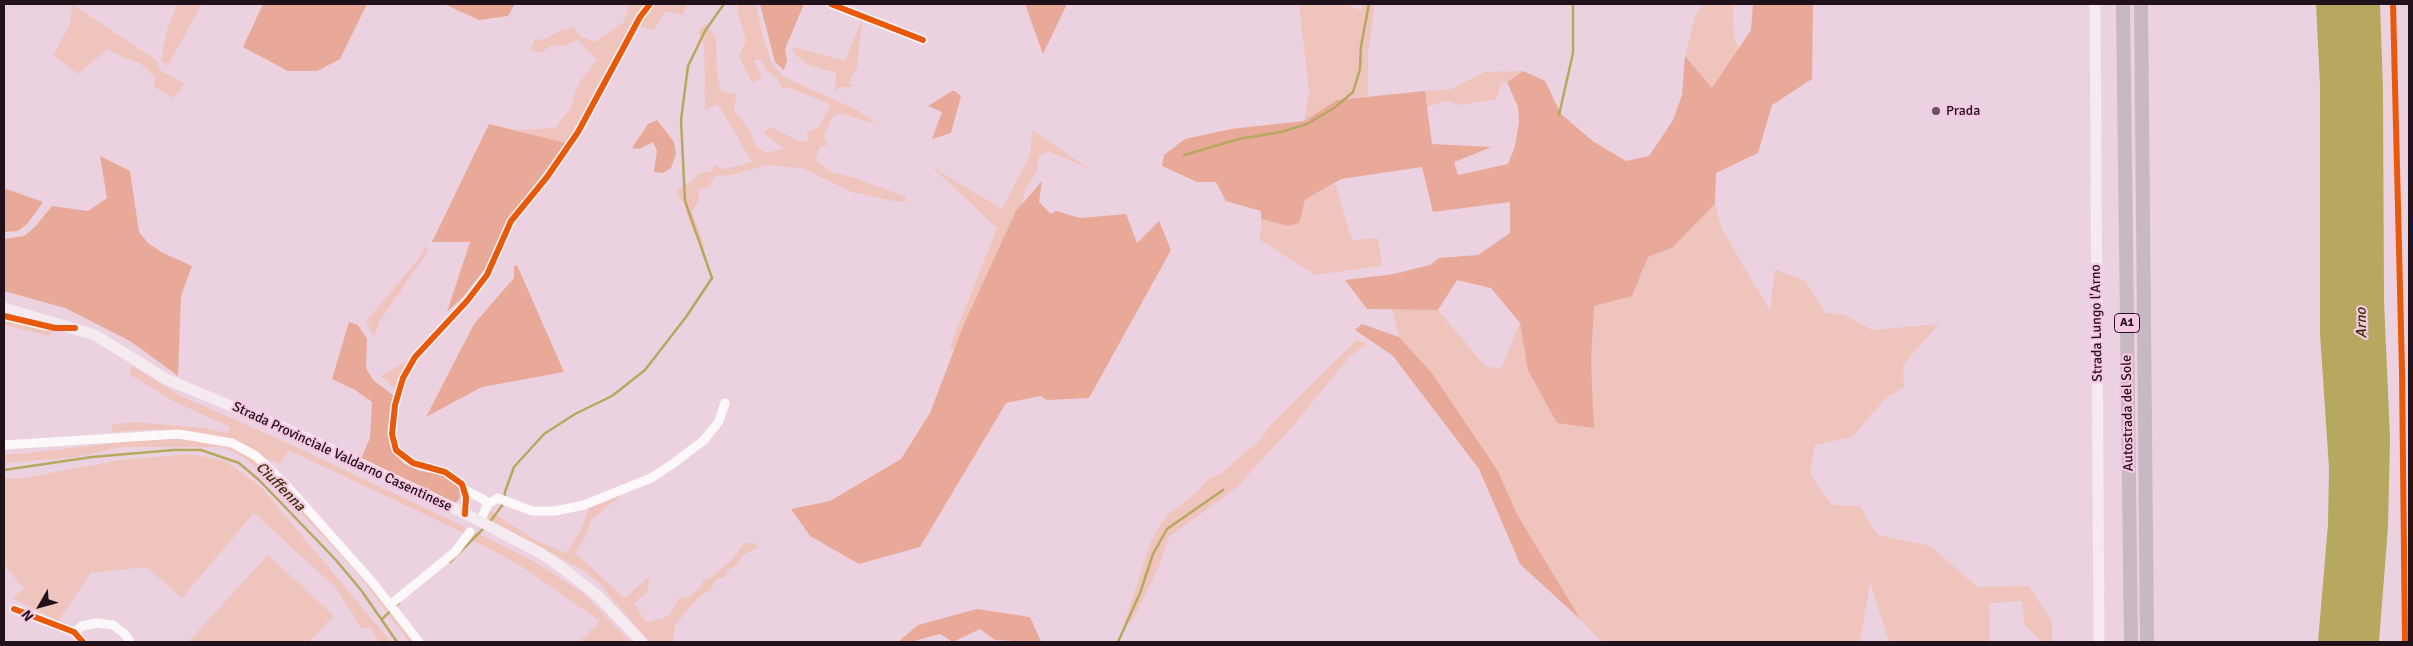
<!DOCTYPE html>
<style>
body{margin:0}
#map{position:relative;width:2413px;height:646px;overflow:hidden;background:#ecd2e0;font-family:Signika,sans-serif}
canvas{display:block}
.frame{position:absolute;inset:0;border:5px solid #21111a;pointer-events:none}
.north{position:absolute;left:15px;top:581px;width:50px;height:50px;-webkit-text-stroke:4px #f6c7e1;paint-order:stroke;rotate:232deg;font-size:14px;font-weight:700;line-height:20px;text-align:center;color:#21111a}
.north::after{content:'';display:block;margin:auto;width:18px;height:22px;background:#21111a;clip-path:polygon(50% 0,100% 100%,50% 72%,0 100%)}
</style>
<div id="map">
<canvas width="2413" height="646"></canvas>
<div class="frame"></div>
<div class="north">N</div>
</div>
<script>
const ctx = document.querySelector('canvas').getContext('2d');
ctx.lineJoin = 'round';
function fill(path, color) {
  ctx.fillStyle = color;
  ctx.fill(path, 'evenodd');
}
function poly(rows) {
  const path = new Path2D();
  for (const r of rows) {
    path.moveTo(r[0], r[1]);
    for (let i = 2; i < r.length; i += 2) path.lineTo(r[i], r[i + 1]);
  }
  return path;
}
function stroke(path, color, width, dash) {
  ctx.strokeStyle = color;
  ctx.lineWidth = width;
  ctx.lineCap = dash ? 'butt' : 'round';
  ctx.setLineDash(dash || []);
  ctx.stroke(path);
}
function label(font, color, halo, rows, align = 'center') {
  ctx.font = font + ' Signika,sans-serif';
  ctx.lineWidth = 4.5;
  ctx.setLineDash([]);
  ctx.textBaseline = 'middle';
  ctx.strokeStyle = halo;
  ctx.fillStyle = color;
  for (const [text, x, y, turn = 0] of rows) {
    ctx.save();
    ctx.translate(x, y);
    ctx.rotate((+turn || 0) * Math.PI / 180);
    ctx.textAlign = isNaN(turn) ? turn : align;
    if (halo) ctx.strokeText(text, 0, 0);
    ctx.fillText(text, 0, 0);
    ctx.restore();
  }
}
const green = poly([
 [72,4,156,60,161,71,185,84,173,98,153,86,156,78,140,63,124,58,108,49,78,74,53,55,70,25],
 [177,4,202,4,168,65,161,61,167,30],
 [629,4,646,4,566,143,514,130,555,128,571,108,577,86,597,60,578,40,567,45,551,46,540,53,530,50,535,40,545,39,559,31,573,27,580,36,595,42,624,22],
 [652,4,687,4,683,15,665,11,654,30,640,26],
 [738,4,756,4,763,37,772,64,782,76,857,110,877,124,839,113,832,118,824,136,828,145,820,146,816,160,831,172,855,178,904,196,907,201,898,202,852,192,802,168,776,166,772,164,727,176,716,175,709,187,700,189,698,201,692,212,705,247,702,251,687,216,685,203,678,196,677,189,691,182,700,173,712,171,714,165,723,169,752,162,718,104,705,110,704,45,698,32,705,23,716,38,717,72,721,91,737,95,734,110,750,131,756,147,767,153,784,148,763,133,771,127,797,140,808,142,807,132,819,127,831,105,790,88,782,88,778,79,767,71,760,60,754,60,762,78,752,83,739,56,746,41,737,10],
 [1299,4,1350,4,1351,7,1361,10,1363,4,1375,4,1368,53,1368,96,1337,100,1304,121,1309,91],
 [1703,4,1733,4,1733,29,1738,50,1712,89,1685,56,1696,14],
 [862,20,857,67,849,82,853,87,842,87,835,91,836,73,805,64,792,50,794,47,845,61],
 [1523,71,1501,85,1496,99,1460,105,1446,101,1427,107,1425,91,1451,89,1485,72],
 [1032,130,1090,169,1048,151,1039,157,1036,173,1025,190,1022,204,1016,212,954,350,950,346,997,228,932,167,1002,209,1027,161,1031,149],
 [1335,183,1352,240,1378,238,1382,266,1315,275,1260,240,1261,219,1288,226,1305,200],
 [1715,204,1722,229,1770,311,1775,269,1805,281,1826,313,1845,315,1872,330,1939,324,1903,365,1904,387,1886,398,1852,437,1815,445,1810,474,1832,505,1859,506,1878,535,1931,546,1977,587,2029,586,2052,622,2052,642,2042,642,2025,625,2022,601,1989,603,1990,642,1889,642,1870,582,1860,642,1602,642,1581,620,1517,514,1498,471,1432,373,1399,337,1392,309,1438,310,1485,366,1501,369,1520,323,1524,344,1591,363,1594,306,1632,296,1648,257,1672,248],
 [426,246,428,251,379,322,374,337,366,321,417,261],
 [4,320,51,331,49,336,4,325],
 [1357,340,1367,344,1350,356,1293,426,1236,488,1169,537,1159,566,1132,622,1124,624,1151,541,1166,516,1197,492,1209,479,1221,473,1257,443,1274,421],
 [412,357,396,390,381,376],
 [132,366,181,396,290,444,467,528,464,533,288,450,280,464,208,435,160,429,111,432,113,424,136,422,202,428,228,433,230,427,173,401,129,374],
 [157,438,200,440,230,445,255,459,297,500,363,574,416,642,409,642,360,576,266,476,240,455,223,447,123,447,76,457,4,463,4,454,21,454],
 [190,454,226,461,262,488,391,642,379,642,370,628,361,628,336,588,254,513,182,598,146,567,91,573,58,621,12,598,24,589,4,564,4,478,18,479,120,460],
 [629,489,591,520,585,538,575,553,625,598,650,576,647,592,634,604,646,622,664,618,670,614,678,599,690,596,700,587,704,580,712,577,733,558,745,543,755,543,758,547,743,555,737,565,728,570,725,577,716,580,711,589,698,598,675,625,673,642,649,642,601,585,583,570,486,518,490,511,535,540,566,553,581,530,590,505],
 [475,532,533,561,583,593,630,642,579,642,600,621,521,566,471,539],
 [268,555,334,616,309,642,188,642]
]);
const forest = poly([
 [263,4,367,4,340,59,317,71,288,71,243,47],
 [444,4,515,4,508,16,479,20],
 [760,4,804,4,785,49,787,60,784,70,775,62],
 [1025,4,1067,4,1043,54],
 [1753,4,1813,4,1812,79,1772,105,1758,153,1716,173,1715,204,1672,248,1648,257,1632,296,1594,306,1591,363,1594,428,1557,423,1528,370,1520,323,1491,288,1457,280,1438,310,1367,309,1345,280,1394,274,1430,265,1439,258,1478,255,1510,233,1510,202,1433,212,1422,167,1341,179,1305,200,1299,223,1288,226,1261,219,1261,211,1226,201,1216,182,1197,182,1162,166,1164,155,1185,139,1231,129,1304,121,1337,100,1425,91,1432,144,1492,147,1454,162,1458,175,1508,164,1515,146,1519,122,1518,107,1507,82,1523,71,1545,81,1561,114,1594,142,1626,161,1649,156,1673,120,1682,95,1685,56,1712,88,1751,30],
 [952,91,955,91,961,96,951,133,932,139,942,112,928,106],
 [657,120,674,142,676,154,671,168,663,173,654,172,657,151,653,142,639,149,632,148,648,124],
 [489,124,566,143,510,218,487,266,463,297,447,312,470,242,432,242],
 [100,156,130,171,139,232,148,243,161,252,192,266,181,296,178,376,130,341,65,308,4,291,4,239,24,236,35,227,52,206,88,211,107,198],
 [1042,181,1039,202,1051,214,1056,211,1080,218,1126,214,1137,243,1159,221,1171,250,1089,398,1047,400,1040,396,1006,403,920,547,859,564,810,536,791,509,830,501,901,459,930,413,964,324,1016,211],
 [4,188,43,202,27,224,18,231,4,232],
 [517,265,564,372,482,387,426,417,474,324,514,278,514,267],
 [349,322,358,325,367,339,366,368,373,380,394,396,389,434,393,451,403,463,420,471,444,475,459,487,460,498,456,503,361,459,370,438,372,402,355,390,332,379],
 [1362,324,1399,337,1432,373,1498,471,1517,514,1581,620,1520,564,1479,469,1393,356,1355,330],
 [977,609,1030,617,1041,642,995,640,980,629,953,642,940,634,910,642,898,642,918,625]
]);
const water = poly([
 [2316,4,2380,4,2383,89,2384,301,2390,438,2388,527,2379,642,2318,642,2328,524,2329,468,2320,334,2320,85]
]);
const stream = poly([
 [1559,115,1573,53,1573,4],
 [1184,155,1239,139,1281,132,1307,124,1334,108,1353,92,1360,69,1361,46,1369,4],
 [4,470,92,457,174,450,201,450,239,463,259,480,335,559,361,590,397,642],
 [489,523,504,503,505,492,514,467,544,434,575,414,612,396,645,370,686,317,712,278,685,201,681,120,688,66,705,31,724,4],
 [450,562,485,527],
 [382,619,399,603],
 [1118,642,1140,593,1153,554,1167,529,1223,490]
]);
const minor = poly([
 [831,4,923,40],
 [4,316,47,326],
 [4,445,179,434,232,443,256,456,285,484,373,583,419,642],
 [465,490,483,499,488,504],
 [465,514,466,497,462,484,445,472,413,463,396,450,392,434,395,405,403,378,415,357,467,301,487,275,511,221,547,177,578,132,640,17,650,4],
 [483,515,488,504,498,498,532,511,555,511,584,505,651,478,674,463,704,440,719,421,725,403],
 [391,604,455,552,470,532],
 [14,609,74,632,83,642],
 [74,632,82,626,97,623,113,625,125,634,130,642]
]);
const major = poly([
 [2095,4,2099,642],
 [4,308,95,335,166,379,296,433,470,516,542,554,561,567,598,596,642,642]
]);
const highway = poly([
 [2123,4,2131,642],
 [2141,4,2147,642]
]);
const cycleway = poly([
 [831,4,923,40],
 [2393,4,2402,371,2405,642],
 [4,316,55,328,75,328],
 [465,514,466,497,462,484,445,472,413,463,396,450,392,434,395,405,403,378,415,357,467,301,487,275,511,221,547,177,578,132,640,17,650,4],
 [14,609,74,632,83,642]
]);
const markers = [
 [1936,111,5,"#68555f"]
];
const shields = [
 [2127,323,25]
];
const shieldNames = [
 ["A1",2127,323]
];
const poiNames = [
 ["Prada",1946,111]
];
const streetNames = [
 ["Strada Lungo l'Arno",2097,323,-91],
 ["Autostrada del Sole",2128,413,-91],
 ["Strada Provinciale Valdarno Casentinese",342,457,25]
];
const waterNames = [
 ["Arno",2362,323,-91],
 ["Ciuffenna",280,487,45]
];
fill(green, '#efc4bd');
fill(forest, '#e8a998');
fill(water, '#b6a85e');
stroke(stream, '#b6a85e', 2.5);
stroke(minor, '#fcf8fa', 9);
stroke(major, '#f4eaef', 11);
stroke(highway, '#c7b8c1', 14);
stroke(cycleway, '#e8590c', 6);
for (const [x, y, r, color] of markers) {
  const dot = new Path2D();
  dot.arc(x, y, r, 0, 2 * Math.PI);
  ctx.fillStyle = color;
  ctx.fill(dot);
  stroke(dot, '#f6c7e1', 2);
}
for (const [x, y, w] of shields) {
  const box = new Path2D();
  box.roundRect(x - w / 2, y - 9.5, w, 19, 4);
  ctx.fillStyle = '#f6c7e1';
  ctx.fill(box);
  stroke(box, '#21111a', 1);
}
label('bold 12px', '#21111a', null, shieldNames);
label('14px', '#21111a', '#f6c7e1', poiNames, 'left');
label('14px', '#21111a', '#f6c7e1', streetNames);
label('italic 15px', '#373305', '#f6c7e1', waterNames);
</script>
